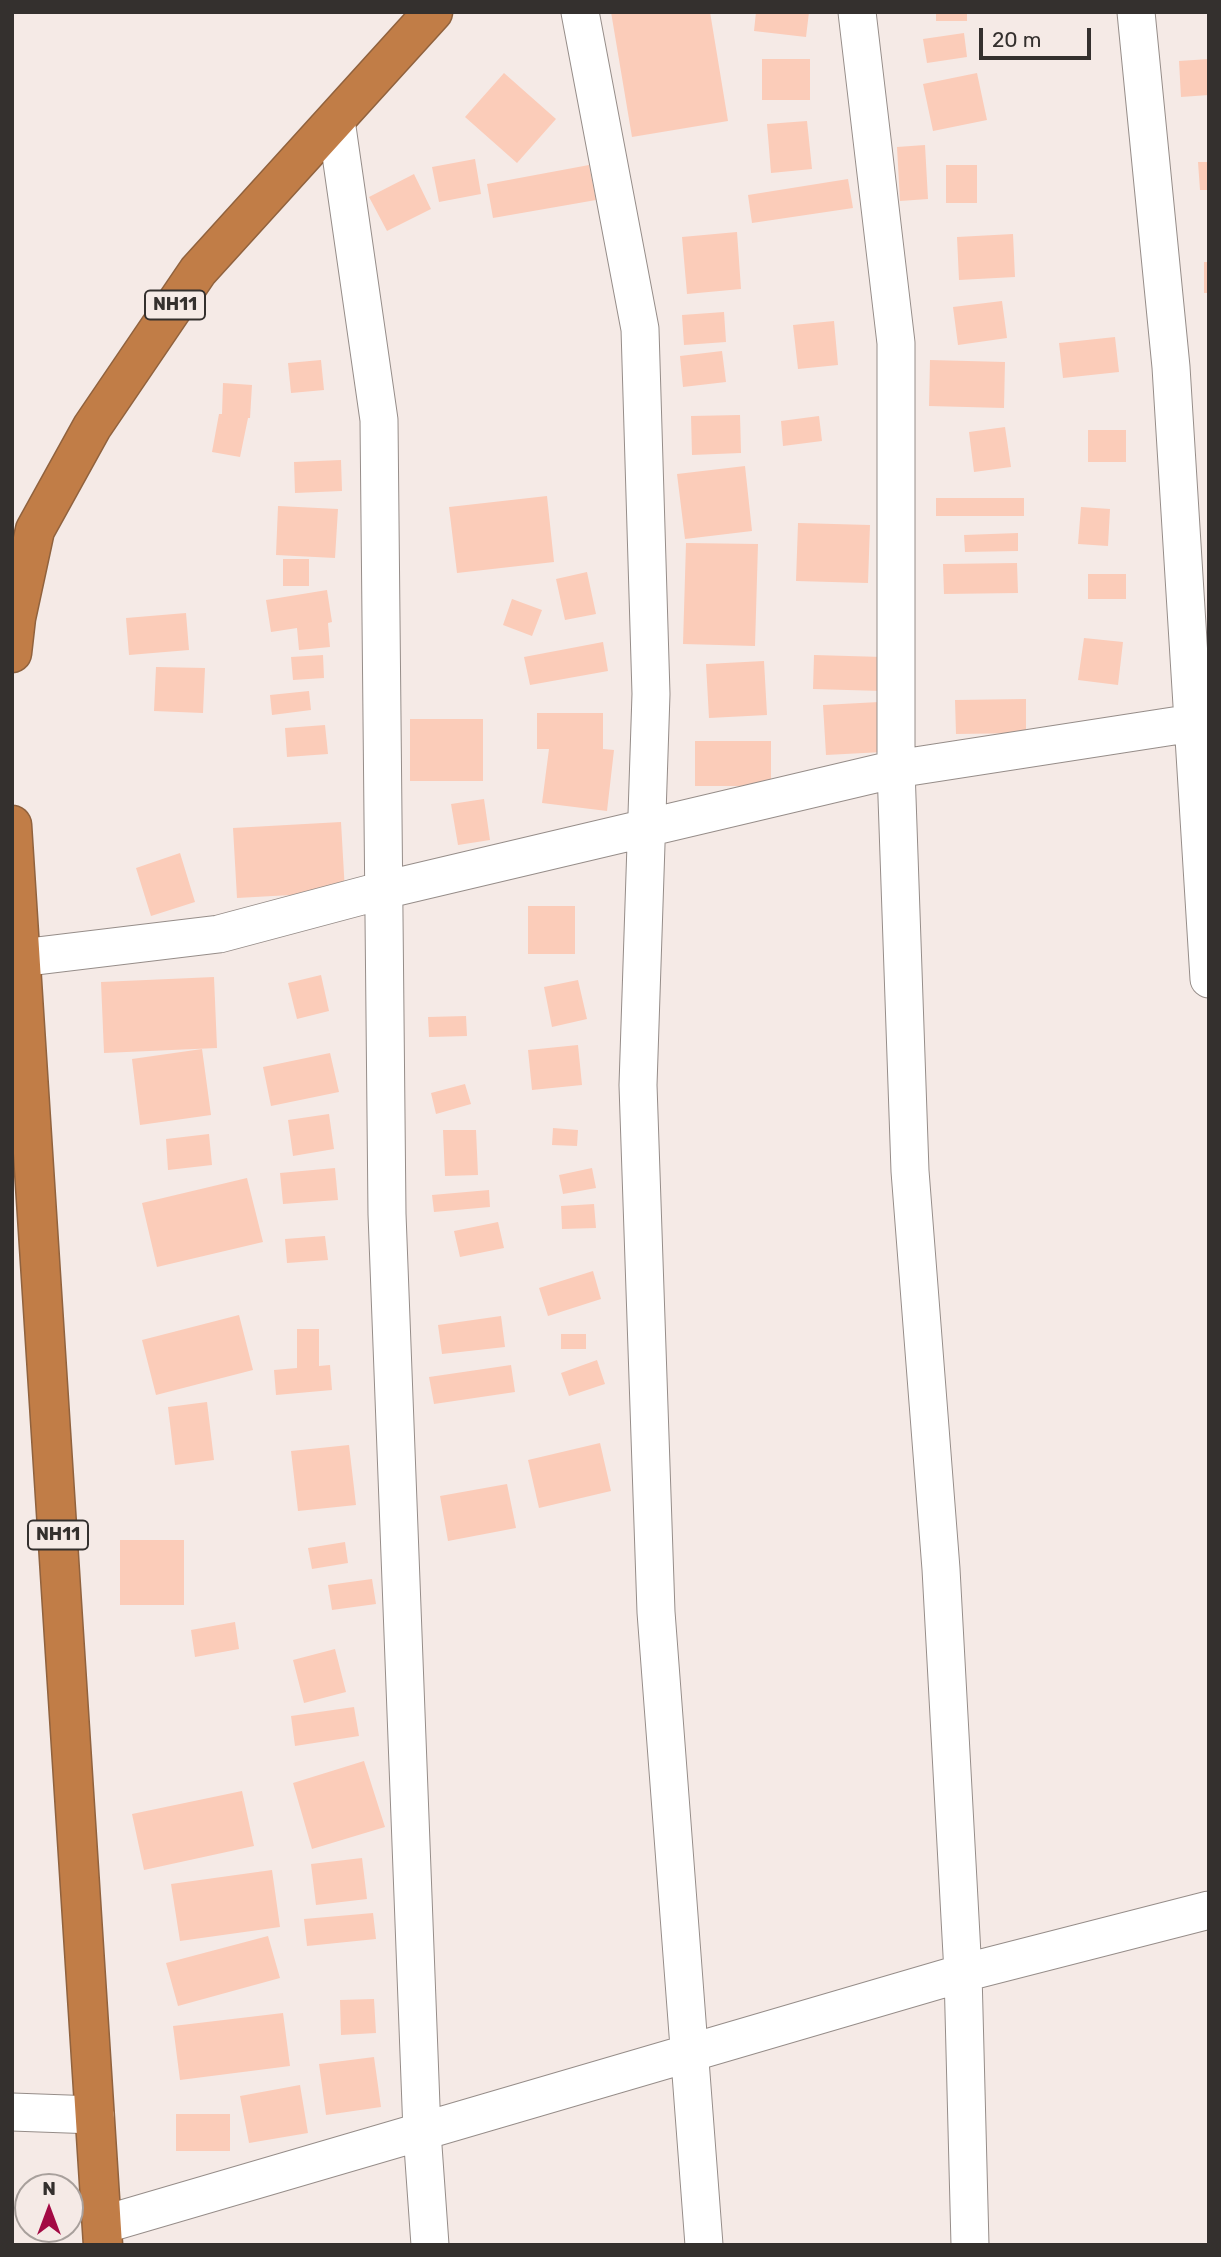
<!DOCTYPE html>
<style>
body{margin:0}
#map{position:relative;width:1221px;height:2257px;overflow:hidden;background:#f5eae6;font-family:Rubik,sans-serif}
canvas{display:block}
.frame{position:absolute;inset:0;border:14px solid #34302e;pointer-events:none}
.north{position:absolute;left:14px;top:2173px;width:70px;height:70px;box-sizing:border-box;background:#f5eae6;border:2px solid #a8a09c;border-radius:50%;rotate:0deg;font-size:19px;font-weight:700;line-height:28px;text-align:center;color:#34302e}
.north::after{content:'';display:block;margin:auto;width:24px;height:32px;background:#a30a44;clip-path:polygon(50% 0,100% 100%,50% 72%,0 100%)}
.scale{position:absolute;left:979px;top:28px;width:112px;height:32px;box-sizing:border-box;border:4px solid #34302e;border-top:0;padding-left:9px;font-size:21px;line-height:24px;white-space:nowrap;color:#34302e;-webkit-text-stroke:5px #f5eae6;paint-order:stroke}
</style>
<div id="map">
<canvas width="1221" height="2257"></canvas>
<div class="frame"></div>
<div class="north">N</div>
<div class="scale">20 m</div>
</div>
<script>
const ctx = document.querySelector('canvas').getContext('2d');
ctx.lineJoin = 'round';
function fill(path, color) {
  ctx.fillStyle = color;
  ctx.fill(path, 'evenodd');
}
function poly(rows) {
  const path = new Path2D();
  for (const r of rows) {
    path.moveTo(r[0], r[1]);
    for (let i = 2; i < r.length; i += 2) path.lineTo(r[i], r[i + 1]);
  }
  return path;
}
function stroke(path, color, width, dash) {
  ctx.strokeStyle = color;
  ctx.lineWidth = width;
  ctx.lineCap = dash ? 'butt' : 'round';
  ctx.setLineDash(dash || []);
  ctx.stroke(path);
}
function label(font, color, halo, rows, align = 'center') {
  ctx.font = font + ' Rubik,sans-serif';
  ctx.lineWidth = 5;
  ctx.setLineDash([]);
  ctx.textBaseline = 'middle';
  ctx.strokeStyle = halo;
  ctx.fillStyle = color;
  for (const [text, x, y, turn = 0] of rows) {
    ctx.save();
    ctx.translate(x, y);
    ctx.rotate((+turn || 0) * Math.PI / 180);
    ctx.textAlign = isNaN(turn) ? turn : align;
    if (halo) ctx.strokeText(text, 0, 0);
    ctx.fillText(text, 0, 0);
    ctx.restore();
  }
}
const building = poly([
 [611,12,710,12,728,121,632,137],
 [756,12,809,12,806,37,754,31],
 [936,12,967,12,967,21,936,21],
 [964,33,967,57,927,63,923,39],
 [762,59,810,59,810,100,762,100],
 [1209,59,1209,95,1181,97,1179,61],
 [504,73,556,119,517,163,465,117],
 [977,73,987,120,933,131,923,84],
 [807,121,812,169,771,173,767,124],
 [925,145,928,199,900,201,897,147],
 [475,159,481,194,439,202,432,167],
 [1198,162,1209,162,1209,190,1200,190],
 [589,165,596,200,493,218,487,184],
 [946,165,977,165,977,203,946,203],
 [414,174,431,209,387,231,369,197],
 [848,179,853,208,752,223,748,195],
 [737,232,741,289,687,294,682,237],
 [1013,234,1015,277,959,280,957,237],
 [1204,262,1209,262,1209,293,1204,293],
 [1002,301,1007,338,958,345,953,307],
 [724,312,726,342,684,345,682,315],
 [834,321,838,365,798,369,793,325],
 [1115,337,1119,372,1063,378,1059,343],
 [722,351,726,382,683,387,680,356],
 [321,360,324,390,291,393,288,363],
 [930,360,1005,362,1004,408,929,406],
 [223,383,252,385,250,418,248,418,240,457,212,452,219,414,222,414],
 [740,415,741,453,692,455,691,416],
 [819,416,822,441,783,446,781,421],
 [1005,427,1011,467,974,472,969,432],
 [1088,430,1126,430,1126,462,1088,462],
 [341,460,342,491,295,493,294,462],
 [745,466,752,531,685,539,677,474],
 [547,496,554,562,457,573,449,507],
 [936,498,1024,498,1024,516,936,516],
 [278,506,338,509,335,558,276,555],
 [1081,507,1110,509,1108,546,1078,544],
 [798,523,870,525,868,583,796,581],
 [1018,533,1018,551,965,552,964,535],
 [686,543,758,544,755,646,683,644],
 [283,559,309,559,309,586,283,586],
 [1017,563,1018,593,944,594,943,564],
 [587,572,596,614,565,620,556,579],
 [1088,574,1126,574,1126,599,1088,599],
 [327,590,332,622,328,623,330,647,299,650,297,628,271,632,266,600],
 [512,599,542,610,532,636,503,625],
 [186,613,189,650,129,655,126,618],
 [1084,638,1123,642,1118,685,1078,680],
 [603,642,608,671,530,685,524,657],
 [323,655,324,678,293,680,291,657],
 [814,655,883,657,882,691,813,689],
 [764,661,767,715,709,718,706,664],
 [156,667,205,668,203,713,154,711],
 [309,691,311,710,272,715,270,695],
 [1026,699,1026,733,956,734,955,700],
 [879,702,883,752,826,755,823,705],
 [537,713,603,713,603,749,614,750,607,811,542,803,549,749,537,749],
 [410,719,483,719,483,781,410,781],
 [325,725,328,754,287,757,285,728],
 [695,741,771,741,771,786,695,786],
 [484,799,490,840,458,845,451,804],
 [341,822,345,892,237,898,233,828],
 [180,853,195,902,151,916,136,868],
 [528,906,575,906,575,954,528,954],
 [321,975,329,1011,297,1019,288,983],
 [214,977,217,1048,104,1053,101,982],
 [578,980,587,1019,552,1027,544,987],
 [466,1016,467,1036,429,1037,428,1017],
 [578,1045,582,1085,532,1090,528,1050],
 [202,1049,211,1115,140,1125,132,1059],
 [330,1053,339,1092,271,1106,263,1067],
 [465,1084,471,1104,436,1114,431,1093],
 [329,1114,334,1149,293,1156,288,1120],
 [553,1128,578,1130,577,1146,552,1145],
 [443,1130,476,1130,478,1175,445,1176],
 [209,1134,212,1165,168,1170,166,1139],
 [335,1168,338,1200,283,1204,280,1173],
 [592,1168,596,1188,563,1194,559,1175],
 [247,1178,263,1242,157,1267,142,1203],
 [489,1190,490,1207,434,1212,432,1195],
 [594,1204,596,1228,562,1229,561,1206],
 [498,1222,504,1248,460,1257,454,1231],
 [325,1236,328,1260,287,1263,285,1239],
 [593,1271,601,1299,548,1316,539,1288],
 [239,1315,253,1370,156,1395,142,1340],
 [501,1316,505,1347,442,1354,438,1325],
 [297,1329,319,1329,319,1366,330,1365,332,1390,276,1395,274,1370,297,1368],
 [561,1334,586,1334,586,1349,561,1349],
 [597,1360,605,1384,569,1396,561,1373],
 [511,1365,515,1392,434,1404,429,1377],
 [207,1402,214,1460,175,1465,168,1407],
 [600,1443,611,1491,539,1508,528,1460],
 [349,1445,356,1505,298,1511,291,1451],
 [507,1484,516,1528,448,1541,440,1496],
 [120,1540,184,1540,184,1605,120,1605],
 [345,1542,348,1563,312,1569,308,1548],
 [372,1579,376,1604,332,1610,328,1585],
 [235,1622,239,1649,195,1657,191,1630],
 [335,1649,346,1692,304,1703,293,1660],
 [354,1707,359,1736,295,1746,291,1716],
 [364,1761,385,1827,312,1849,293,1783],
 [242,1791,254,1846,144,1870,132,1814],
 [362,1858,367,1899,316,1905,311,1864],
 [272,1870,280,1927,180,1941,171,1884],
 [373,1913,376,1939,307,1946,304,1919],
 [268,1936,280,1978,178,2006,166,1963],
 [374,1999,376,2033,341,2035,340,2000],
 [283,2013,290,2066,180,2080,173,2026],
 [374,2057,381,2107,326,2115,319,2064],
 [300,2085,308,2133,249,2143,240,2096],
 [176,2114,230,2114,230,2151,176,2151]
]);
const street = poly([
 [580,12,640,329,651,694,638,1085,656,1612,704,2245],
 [857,12,896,343,896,769,910,1171,941,1569,963,1973,970,2245],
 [1136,12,1171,367,1209,979],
 [336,120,379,420,387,1214,422,2132,430,2245],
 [12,959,219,934,384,890,896,769,1193,723,1209,728],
 [12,2112,95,2115],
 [102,2225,963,1973,1209,1910]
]);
const highway = poly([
 [12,653,16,618,35,530,92,427,198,271,433,12],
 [12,825,103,2245]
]);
const shields = [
 [175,305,60],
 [58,1535,60]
];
const shieldNames = [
 ["NH11",175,305],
 ["NH11",58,1535]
];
fill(building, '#fbccb9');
stroke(street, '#968d89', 39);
stroke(highway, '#90623e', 41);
stroke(street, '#fff', 37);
stroke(highway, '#c17d47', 38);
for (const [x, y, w] of shields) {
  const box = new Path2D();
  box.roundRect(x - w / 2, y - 14.5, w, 29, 5);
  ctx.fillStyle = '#f5eae6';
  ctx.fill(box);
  stroke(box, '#34302e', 2);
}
label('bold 18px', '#34302e', null, shieldNames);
</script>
